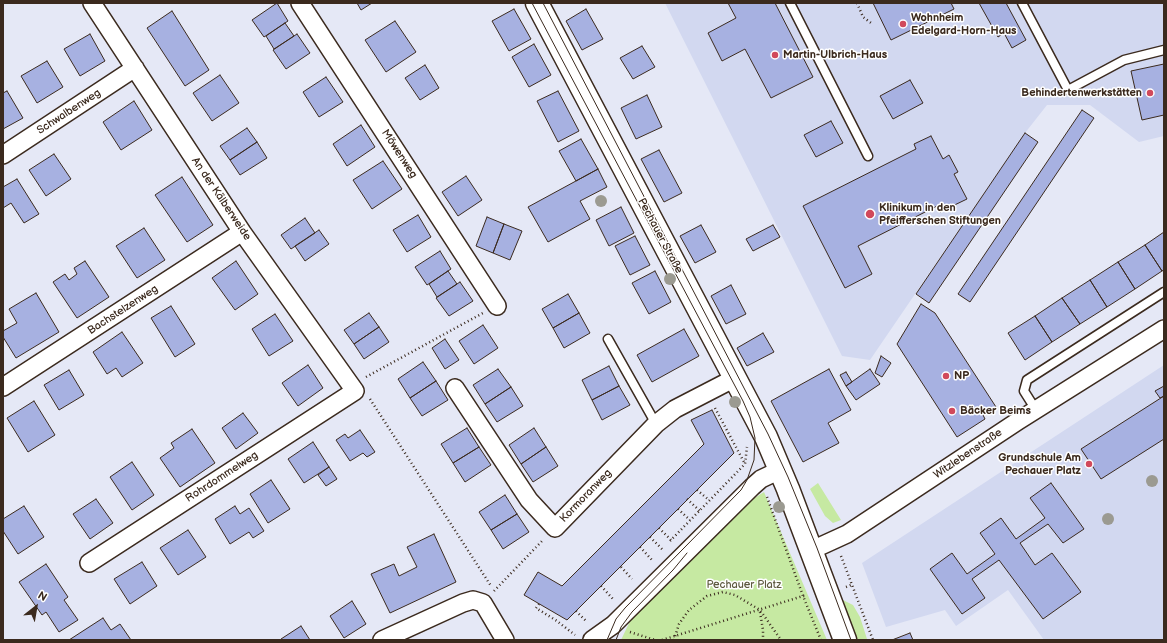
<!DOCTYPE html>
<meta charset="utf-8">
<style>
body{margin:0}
#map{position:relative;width:1167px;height:643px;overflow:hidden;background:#e5e8f6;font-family:"Balsamiq Sans",sans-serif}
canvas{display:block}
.frame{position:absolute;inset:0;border:4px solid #3b2a1e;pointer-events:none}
.north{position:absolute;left:16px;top:587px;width:40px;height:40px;-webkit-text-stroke:3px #fff;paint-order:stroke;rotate:31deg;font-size:11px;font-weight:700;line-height:16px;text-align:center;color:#3b2a1e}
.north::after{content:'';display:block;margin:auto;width:14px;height:18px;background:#3b2a1e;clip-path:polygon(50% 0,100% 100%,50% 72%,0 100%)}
</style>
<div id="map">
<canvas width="1167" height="643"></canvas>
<div class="frame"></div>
<div class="north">N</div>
</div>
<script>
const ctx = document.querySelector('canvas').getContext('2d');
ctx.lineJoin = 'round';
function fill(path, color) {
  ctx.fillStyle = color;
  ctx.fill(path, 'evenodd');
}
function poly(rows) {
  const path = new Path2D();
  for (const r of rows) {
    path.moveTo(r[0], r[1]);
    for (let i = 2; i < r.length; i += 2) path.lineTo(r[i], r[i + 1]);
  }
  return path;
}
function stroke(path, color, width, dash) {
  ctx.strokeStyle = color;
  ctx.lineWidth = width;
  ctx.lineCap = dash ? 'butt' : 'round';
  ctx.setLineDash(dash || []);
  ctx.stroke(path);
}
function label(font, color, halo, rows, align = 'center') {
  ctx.font = font + ' "Balsamiq Sans",sans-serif';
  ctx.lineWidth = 3;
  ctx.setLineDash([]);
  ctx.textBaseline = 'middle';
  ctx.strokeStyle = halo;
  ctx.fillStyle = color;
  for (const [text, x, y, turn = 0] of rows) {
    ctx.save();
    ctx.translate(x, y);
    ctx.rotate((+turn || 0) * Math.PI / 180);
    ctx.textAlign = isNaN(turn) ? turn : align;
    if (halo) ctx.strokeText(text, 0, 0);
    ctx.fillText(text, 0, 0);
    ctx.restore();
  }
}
const built = poly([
 [665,3,1164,3,1164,136,1139,142,1090,105,1047,105,1025,133,870,360,842,356],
 [1164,365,1164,640,1044,640,1008,590,956,626,945,610,886,627,862,563]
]);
const green = poly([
 [818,483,841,520,833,523,825,516,810,489],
 [764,492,827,640,621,640,631,619,748,502],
 [843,600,853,605,860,617,867,639,857,640]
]);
const building = poly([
 [277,3,288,21,264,37,252,20,277,3],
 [357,3,372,3,361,10,357,3],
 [728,3,775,3,813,77,771,98,745,49,722,61,708,33,736,18,728,3],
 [873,3,951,3,954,9,891,40,873,3],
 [979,3,1006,3,1026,40,1012,48,1004,33,998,37,979,3],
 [514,9,531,39,509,51,492,21,514,9],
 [586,9,603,39,582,50,566,21,586,9],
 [172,11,209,70,185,86,147,28,172,11],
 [395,21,416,52,386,72,365,40,395,21],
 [285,23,294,36,274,49,266,36,285,23],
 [90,34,105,61,80,76,64,49,90,34],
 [297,34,310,53,286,69,273,50,297,34],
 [534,44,551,75,529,87,512,57,534,44],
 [642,46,655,67,633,79,620,58,642,46],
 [47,61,63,87,37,103,21,76,47,61],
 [1164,64,1164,115,1142,120,1131,71,1164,64],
 [425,65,439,88,420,100,405,78,425,65],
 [220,75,239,103,212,121,193,93,220,75],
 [326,77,343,102,319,117,303,92,326,77],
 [910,80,923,103,893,119,880,96,910,80],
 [7,91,23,118,3,129,3,93,7,91],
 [558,91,579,131,558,142,537,101,558,91],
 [647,95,662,127,636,139,621,108,647,95],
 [134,101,152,130,121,150,103,122,134,101],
 [1082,110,1094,118,970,302,958,294,1082,110],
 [831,121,843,143,816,157,804,135,831,121],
 [361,125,375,147,347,166,333,144,361,125],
 [247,128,257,142,230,160,220,146,247,128],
 [1025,133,1038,142,929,303,916,294,1025,133],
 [931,136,943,159,949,155,958,172,954,174,967,199,940,212,937,206,858,246,872,274,845,288,803,206,916,149,914,144,931,136],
 [581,139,598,169,576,181,559,151,581,139],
 [257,142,267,158,240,175,230,160,257,142],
 [659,150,682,193,664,202,641,159,659,150],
 [54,154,71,179,46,196,29,170,54,154],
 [383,161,402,189,372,209,353,180,383,161],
 [598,169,607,187,580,201,590,219,548,242,528,207,598,169],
 [466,176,482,200,458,216,442,192,466,176],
 [182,177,213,225,187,242,155,195,182,177],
 [17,179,39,214,24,223,11,203,3,208,3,187,17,179],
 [621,207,634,233,609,246,596,220,621,207],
 [418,215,431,237,407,252,393,230,418,215],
 [487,217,504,224,493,253,476,246,487,217],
 [305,218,315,233,291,249,281,235,305,218],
 [504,224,522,231,510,260,493,253,504,224],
 [701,225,716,252,695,263,680,236,701,225],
 [773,225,780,237,753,251,746,239,773,225],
 [144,228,165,260,137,278,116,246,144,228],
 [319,230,329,244,305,261,295,246,319,230],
 [1164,232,1164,270,1162,271,1145,245,1164,232],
 [635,236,650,265,630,275,615,246,635,236],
 [1145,245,1162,271,1135,289,1118,262,1145,245],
 [440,251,451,269,427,285,415,267,440,251],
 [85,261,109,297,77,318,53,282,65,274,69,280,77,274,74,268,85,261],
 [236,261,258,294,235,310,212,278,236,261],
 [1118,262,1135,289,1107,307,1090,280,1118,262],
 [448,271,457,284,437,297,429,284,448,271],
 [655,271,671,302,649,314,632,283,655,271],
 [1090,280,1107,307,1080,324,1062,298,1090,280],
 [460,282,473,301,449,316,436,298,460,282],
 [731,285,746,314,726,324,711,296,731,285],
 [36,293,59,332,16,358,3,337,3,331,17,323,9,309,36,293],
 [568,294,579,313,553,328,542,309,568,294],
 [1062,298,1080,324,1052,342,1035,316,1062,298],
 [921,304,935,313,996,407,983,415,985,419,957,437,897,344,921,304],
 [171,306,195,344,175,357,151,318,171,306],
 [369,313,379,327,354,344,344,330,369,313],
 [579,313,590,333,564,348,553,328,579,313],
 [275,314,293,341,269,356,252,329,275,314],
 [1035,316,1052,342,1025,360,1008,333,1035,316],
 [483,325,498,348,474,364,459,341,483,325],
 [379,327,389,342,364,359,354,344,379,327],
 [684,329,699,356,652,382,637,355,684,329],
 [122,332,143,363,122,377,116,368,107,374,93,352,122,332],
 [763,333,774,352,747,366,737,348,763,333],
 [445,339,459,360,445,369,432,348,445,339],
 [881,356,891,363,882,377,875,373,881,356],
 [423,362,436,381,410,398,398,379,423,362],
 [308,365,323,388,298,406,282,383,308,365],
 [609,366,619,386,592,400,582,380,609,366],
 [498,369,511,387,485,404,473,385,498,369],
 [829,369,851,410,828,423,839,443,803,462,771,401,829,369],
 [870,369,880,384,856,400,846,386,870,369],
 [69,370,84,395,59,410,44,385,69,370],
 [846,372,852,382,846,386,840,375,846,372],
 [436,381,448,400,422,416,410,398,436,381],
 [619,386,630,405,602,420,592,400,619,386],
 [1164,386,1164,396,1160,398,1155,391,1164,386],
 [511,387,523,406,497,422,485,404,511,387],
 [1164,396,1164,439,1101,479,1081,449,1164,396],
 [34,401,55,435,28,452,7,418,34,401],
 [712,410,734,453,567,620,524,595,538,572,562,586,704,444,691,420,712,410],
 [243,413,258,433,236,449,222,428,243,413],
 [467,428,479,447,453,463,441,444,467,428],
 [534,428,546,447,521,464,509,445,534,428],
 [192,429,215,463,180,487,160,458,174,448,171,443,192,429],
 [360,430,375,452,367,457,363,453,350,461,336,440,345,434,348,438,360,430],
 [313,442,329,467,304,483,288,459,313,442],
 [479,447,491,465,465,482,453,463,479,447],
 [546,447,558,466,533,482,521,464,546,447],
 [132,462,154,495,132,510,110,477,132,462],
 [329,467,337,479,326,486,318,475,329,467],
 [271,480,290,509,268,523,250,494,271,480],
 [1051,483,1084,529,1063,543,1048,524,1020,543,1035,565,1052,553,1081,592,1043,619,999,560,972,579,985,598,962,614,930,569,952,553,967,574,995,554,980,533,1001,518,1016,539,1045,518,1030,498,1051,483],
 [505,495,517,514,491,530,479,512,505,495],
 [96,499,113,523,90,539,73,514,96,499],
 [24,506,44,537,18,554,3,531,3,519,24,506],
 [235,506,240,514,249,508,264,531,253,538,249,532,230,544,215,519,235,506],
 [517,514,529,532,503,549,491,530,517,514],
 [188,530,206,557,178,575,160,548,188,530],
 [434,534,456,582,390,613,371,574,394,564,399,576,417,567,407,547,434,534],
 [142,562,157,586,130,604,114,579,142,562],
 [46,564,68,597,64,600,78,620,59,632,46,612,42,615,19,582,46,564],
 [352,601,366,624,344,638,330,616,352,601],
 [103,618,111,630,120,624,131,640,69,640,103,618],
 [301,626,310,640,282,640,281,639,301,626],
 [910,633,913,640,892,640,910,633]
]);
const path = poly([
 [857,3,863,17,871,23],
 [366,377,483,313],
 [370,399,491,586],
 [715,408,745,464],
 [697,490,709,500],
 [767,497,803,596,821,640],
 [687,499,700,511],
 [678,509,690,520],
 [659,528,671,540],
 [650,537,663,550],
 [670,541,745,464,747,447],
 [640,547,652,560],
 [841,556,873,640],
 [621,567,632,579],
 [601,586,613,599],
 [846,587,851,585],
 [494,591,543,540],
 [539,604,536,608,557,621,575,635],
 [576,611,587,622],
 [760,612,763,630,763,640],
 [630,632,655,640],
 [662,640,803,596,807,596],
 [674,640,679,624,689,610,707,596,723,592,735,595,760,610,781,640]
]);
const lane = poly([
 [790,3,868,156],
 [1022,3,1068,90,1124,60,1164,50],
 [608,339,656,424],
 [1036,410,1024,391,1027,380,1164,292]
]);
const street = poly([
 [300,3,497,306],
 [3,155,135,68],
 [3,387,242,232],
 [455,388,529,500,555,528,656,424,675,409,735,378],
 [812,550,847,534,1018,421,1164,329],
 [89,563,355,391,242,232,92,3],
 [382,640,463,603,473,600,483,603,505,640],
 [592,640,613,625,752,487,761,479,780,470]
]);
const secondary = poly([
 [537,3,766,437,788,489,845,640]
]);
const tram = poly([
 [532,3,743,401,750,417,755,438,754,460,747,480,741,490,625,608,616,619,607,640],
 [543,3,768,434,788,477,817,548,851,640],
 [616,640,621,627,632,612,673,570,687,553]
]);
const trees = [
 [601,201],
 [670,279],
 [735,402],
 [1152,481],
 [779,507],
 [1108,519]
];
const markers = [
 [903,24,4,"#d1495b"],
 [775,55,4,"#d1495b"],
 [1150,93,4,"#d1495b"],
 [870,214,5,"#d1495b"],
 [946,376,4,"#d1495b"],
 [952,411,4,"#d1495b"],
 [1089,464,4,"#d1495b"]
];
const poiNames = [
 ["Wohnheim",911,18],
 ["Edelgard-Horn-Haus",911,31],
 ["Martin-Ulbrich-Haus",783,55],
 ["Behindertenwerkstätten",1142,93,"right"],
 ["Klinikum in den",879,208],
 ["Pfeifferschen Stiftungen",879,221],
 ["NP",954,376],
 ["Bäcker Beims",960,411],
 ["Grundschule Am",1081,458,"right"],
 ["Pechauer Platz",1081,471,"right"]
];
const streetNames = [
 ["Schwalbenweg",69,112,-33],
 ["Möwenweg",399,154,57],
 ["An der Kälberweide",221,199,56],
 ["Pechauer Straße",660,236,62],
 ["Bachstelzenweg",123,310,-33],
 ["Witzlebenstraße",968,454,-34],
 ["Rohrdommelweg",222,477,-33],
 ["Kormoranweg",586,496,-46]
];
const parkNames = [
 ["Pechauer Platz",744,585]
];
fill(built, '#d2d8f0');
fill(green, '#c6e9a2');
fill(building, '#a7b1e1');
stroke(building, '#3b2a1e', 1);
stroke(lane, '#3b2a1e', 11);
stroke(street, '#3b2a1e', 20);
stroke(secondary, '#3b2a1e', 25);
stroke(path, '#3b2a1e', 2.5, [1, 3]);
stroke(lane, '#fff', 8);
stroke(street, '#fff', 17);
stroke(secondary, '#fff', 22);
stroke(tram, '#3b2a1e', 1);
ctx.fillStyle = '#9b9a91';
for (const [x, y] of trees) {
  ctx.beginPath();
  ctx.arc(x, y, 6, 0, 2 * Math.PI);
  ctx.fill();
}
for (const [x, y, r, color] of markers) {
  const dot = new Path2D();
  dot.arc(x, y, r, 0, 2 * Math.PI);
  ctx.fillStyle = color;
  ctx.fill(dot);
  stroke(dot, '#fff', 1.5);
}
label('bold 11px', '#3b2a1e', '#fff', poiNames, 'left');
label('11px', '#3b2a1e', '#fff', streetNames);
label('11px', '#5e5a3f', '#fff', parkNames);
</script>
